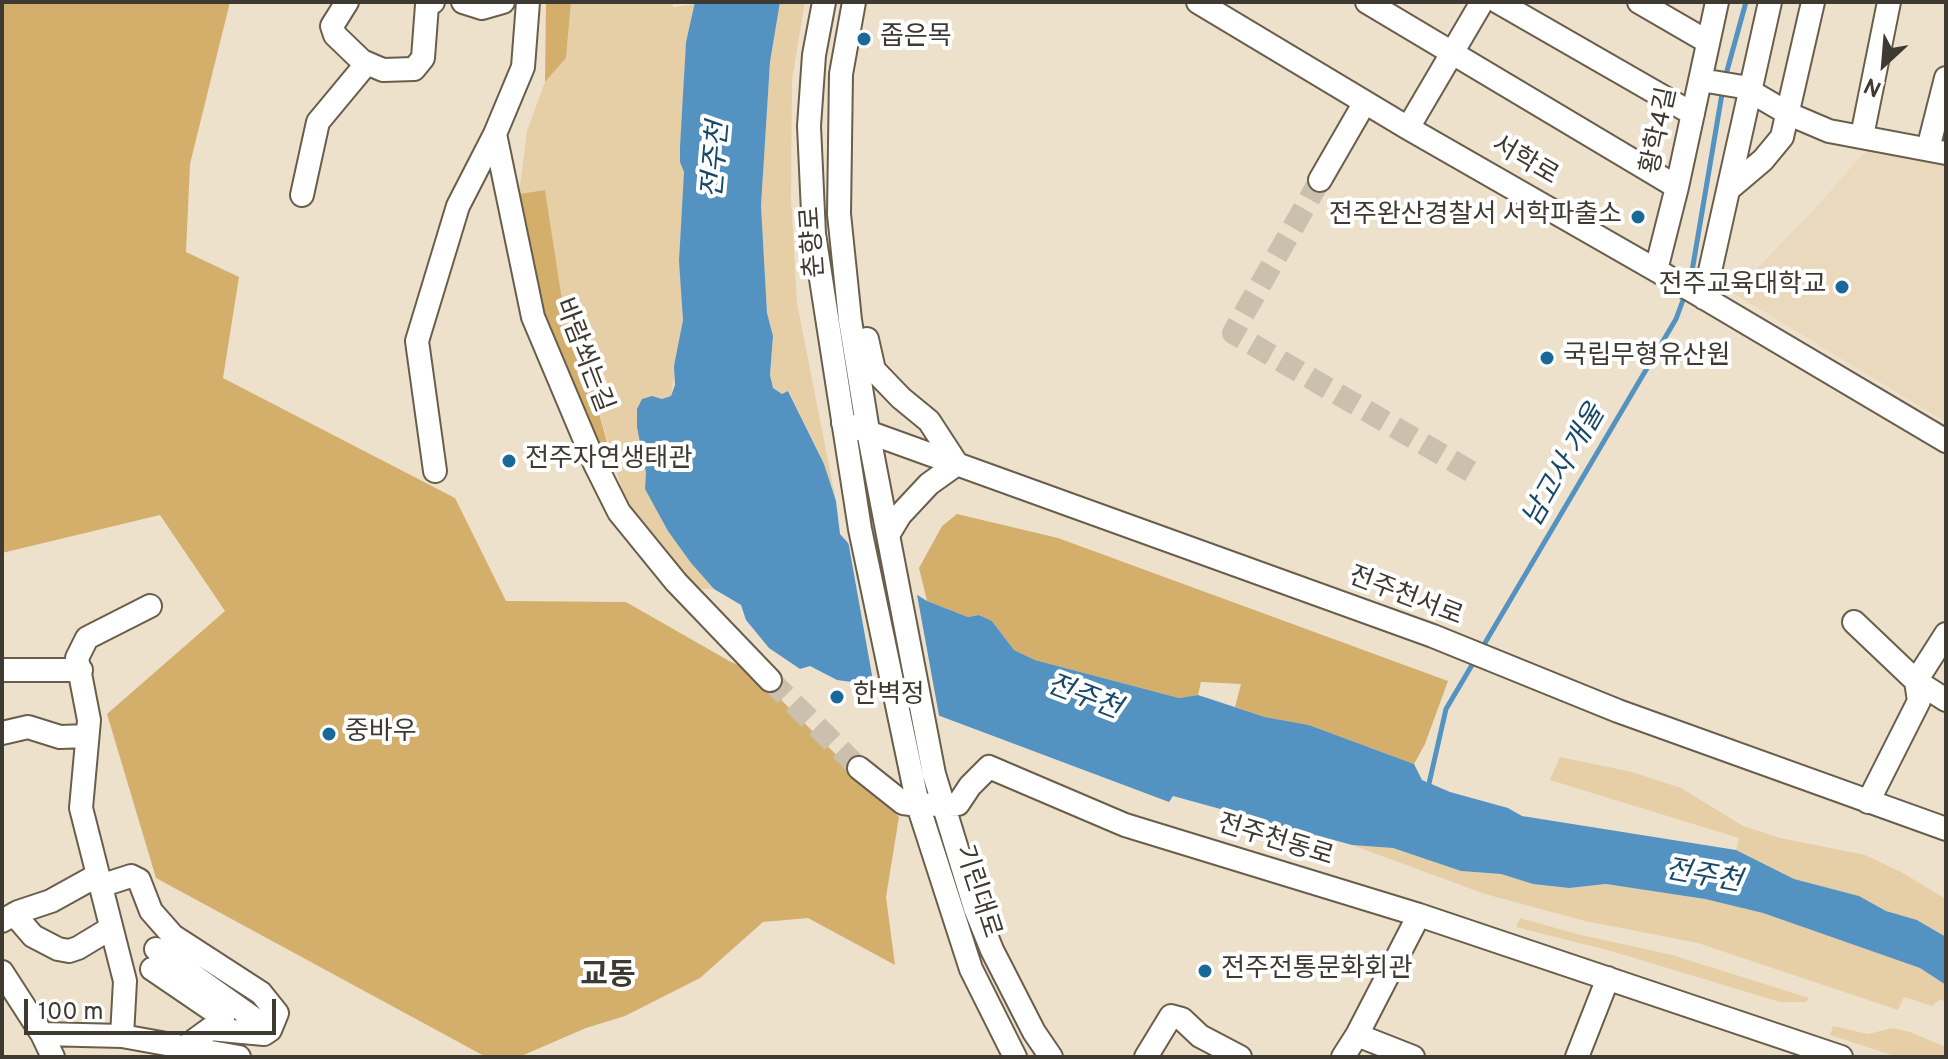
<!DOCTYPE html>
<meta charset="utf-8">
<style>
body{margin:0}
#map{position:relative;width:1948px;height:1059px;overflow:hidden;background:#eee1cc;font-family:Overpass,sans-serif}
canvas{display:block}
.frame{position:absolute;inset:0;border:4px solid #3e3931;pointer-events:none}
.north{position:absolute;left:1844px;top:24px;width:80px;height:80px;-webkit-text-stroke:6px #fff;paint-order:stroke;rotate:206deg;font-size:22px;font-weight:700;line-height:32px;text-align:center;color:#3e3931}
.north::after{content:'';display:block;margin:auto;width:28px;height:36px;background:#3e3931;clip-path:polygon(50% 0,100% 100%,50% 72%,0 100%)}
.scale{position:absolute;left:24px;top:999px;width:252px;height:36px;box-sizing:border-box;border:4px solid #3e3931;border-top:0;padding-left:10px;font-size:24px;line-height:28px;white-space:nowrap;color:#3e3931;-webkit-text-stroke:6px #fff;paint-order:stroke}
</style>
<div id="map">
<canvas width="1948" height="1059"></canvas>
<div class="frame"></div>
<div class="north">N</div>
<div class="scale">100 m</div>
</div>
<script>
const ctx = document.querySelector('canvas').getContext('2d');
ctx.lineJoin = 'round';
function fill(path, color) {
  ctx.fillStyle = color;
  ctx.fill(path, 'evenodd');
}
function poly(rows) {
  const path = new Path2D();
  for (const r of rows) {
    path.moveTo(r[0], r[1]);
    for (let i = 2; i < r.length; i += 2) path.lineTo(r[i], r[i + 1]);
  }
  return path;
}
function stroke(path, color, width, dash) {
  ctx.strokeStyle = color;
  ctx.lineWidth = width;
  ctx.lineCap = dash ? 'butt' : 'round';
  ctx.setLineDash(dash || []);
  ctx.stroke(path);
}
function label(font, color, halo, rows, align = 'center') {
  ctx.font = font + ' Overpass,"Noto Sans KR",sans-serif';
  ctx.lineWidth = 8;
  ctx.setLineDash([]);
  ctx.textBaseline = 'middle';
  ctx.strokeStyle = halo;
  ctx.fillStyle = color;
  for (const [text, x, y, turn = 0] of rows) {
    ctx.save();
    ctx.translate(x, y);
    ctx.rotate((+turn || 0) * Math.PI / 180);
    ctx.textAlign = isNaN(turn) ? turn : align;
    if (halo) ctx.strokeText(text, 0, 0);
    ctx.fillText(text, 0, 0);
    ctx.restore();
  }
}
const built = poly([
 [1870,146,1946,162,1946,422,1733,293,1811,213]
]);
const green = poly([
 [571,2,673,2,673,7,695,4,686,42,680,162,684,172,684,211,680,239,683,320,671,396,662,399,652,396,640,450,646,473,645,489,691,563,714,589,692,589,629,513,591,385,565,320,545,190,519,194,527,131,545,82,566,58],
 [780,2,805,2,792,80,791,198,797,303,836,501,824,464,789,391,782,394,773,388,770,375,773,337,767,313,761,206,770,62],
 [1560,757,1632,772,1681,788,1743,826,1780,838,1865,855,1901,872,1946,899,1946,937,1917,920,1886,911,1859,896,1794,879,1736,850,1739,838,1550,780],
 [1352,845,1393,848,1461,871,1501,874,1533,884,1569,888,1606,884,1705,899,1763,913,1920,968,1946,985,1946,1001,1939,1000,1932,1006,1904,997,1898,1010,1698,943,1585,921,1485,894],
 [1520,918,1577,934,1672,955,1809,998,1806,1002,1780,1002,1611,951,1516,927],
 [1833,1026,1868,1034,1893,1028,1910,1032,1946,1047,1946,1057,1898,1057,1830,1035]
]);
const forest = poly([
 [2,2,230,2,190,164,186,252,239,277,223,378,455,498,506,601,626,602,731,662,751,670,899,817,886,897,895,965,808,918,763,922,700,978,625,1016,586,1028,519,1057,486,1057,156,878,107,714,225,611,160,515,2,553],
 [546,2,571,2,566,58,545,82],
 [545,190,565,319,591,385,609,449,598,454,546,328,519,194],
 [957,514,1058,538,1448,681,1425,744,1414,764,1309,725,1265,717,1235,707,1241,684,1201,682,1198,695,1179,698,1035,660,1014,650,992,621,979,615,968,617,927,601,919,568,942,526]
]);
const water = poly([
 [695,2,780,2,770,62,761,206,767,313,773,336,770,375,773,388,782,394,788,391,824,464,836,501,840,534,866,563,927,601,968,617,979,615,992,621,1014,650,1035,660,1179,698,1198,695,1265,717,1309,725,1414,764,1422,780,1450,792,1508,808,1522,816,1736,850,1794,879,1859,896,1886,911,1917,920,1946,937,1946,985,1920,968,1763,913,1705,899,1606,884,1569,888,1533,884,1501,874,1461,871,1393,848,1352,845,1173,796,1169,802,932,713,867,684,837,680,810,666,800,669,769,648,746,620,741,605,714,589,691,563,668,531,645,489,646,473,637,427,637,409,642,399,652,396,662,399,671,396,675,385,674,366,683,320,679,261,684,172,680,162,680,147,686,42]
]);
const pier = poly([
 [847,535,869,560,916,589,940,721,875,692]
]);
const stream = poly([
 [1725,78,1746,2],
 [1690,283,1723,88],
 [1482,648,1676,319,1686,292],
 [1428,788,1446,709,1475,660]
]);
const minorTunnel = poly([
 [1320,180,1233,333,1475,474],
 [770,680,859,768]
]);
const minor = poly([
 [347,2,332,26,335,35,362,61,383,70,414,69,423,58,427,5,433,2],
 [463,2,482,8,503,2],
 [824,2,814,55,809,126,814,234,860,529,918,805,971,969,1015,1057],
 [854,2,841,74,839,214,850,320,868,431,934,774,975,908,992,950,1034,1032,1051,1057],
 [1198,2,1408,128,1696,293,1946,441],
 [1367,2,1677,187],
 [1498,2,1693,114],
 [1639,2,1708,42],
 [1701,80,1743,87,1789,114,1829,131,1946,153],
 [1408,128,1482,2],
 [495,134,533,317,595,464,619,512,676,582,770,680],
 [1862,136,1889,2],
 [1928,149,1946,78],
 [1320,180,1365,102],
 [1730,188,1763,160,1782,137,1813,2],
 [302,195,318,122,367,63],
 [1656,270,1677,187,1717,2],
 [1704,298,1770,2],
 [867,339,874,370,901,398,929,421,957,464],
 [843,423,1433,636,1618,711,1946,829],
 [435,471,417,341,458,206,495,134,523,67,528,2],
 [888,535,900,515,929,484,957,464],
 [1854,622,1916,681,1946,700],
 [2,670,81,670],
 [2,733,28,727,60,737,87,736],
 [859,768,903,803,918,805,958,804,970,786,989,767,1125,825,1419,915,1841,1057],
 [1868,802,1919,701,1916,681,1946,634],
 [100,886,131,876,139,880,151,911,173,936,261,993,277,1013,270,1030,264,1034,210,1029,184,1048],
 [14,914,33,936,58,949,69,951,78,948,111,928],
 [2,921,18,912,51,901,98,875],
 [156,949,270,1030],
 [152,969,218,1014,223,1018,220,1029],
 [2,972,42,1034,53,1057],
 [42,1034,122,1036,239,1057],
 [1357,1035,1413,1057],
 [122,1036,125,981,81,808,89,720,77,658,87,638,150,606],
 [1146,1057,1171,1016,1182,1019,1200,1036,1240,1057],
 [1343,1057,1357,1035,1419,915],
 [1577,1057,1608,978]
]);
const markers = [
 [864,39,8,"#19689a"],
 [1638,217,8,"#19689a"],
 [1842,287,8,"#19689a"],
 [1547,358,8,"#19689a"],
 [509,461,8,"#19689a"],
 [837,697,8,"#19689a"],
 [329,734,8,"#19689a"],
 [1205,971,8,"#19689a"]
];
const poiNames = [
 ["좁은목",880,39],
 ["전주완산경찰서 서학파출소",1622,217,"right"],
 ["전주교육대학교",1826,287,"right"],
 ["국립무형유산원",1563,358],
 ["전주자연생태관",525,461],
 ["한벽정",853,697],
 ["중바우",345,734],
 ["전주전통문화회관",1221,971]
];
const streetNames = [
 ["황학4길",1661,131,-78],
 ["서학로",1524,162,30],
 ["춘향로",815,242,-94],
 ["바람쐬는길",582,356,69],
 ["전주천서로",1405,598,21],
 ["전주천동로",1275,842,17],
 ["기린대로",976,892,72]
];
const waterNames = [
 ["전주천",718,160,-85],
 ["남고사 개울",1566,467,-60],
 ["전주천",1083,699,21],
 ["전주천",1703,878,10]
];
const quarterNames = [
 ["교동",608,978]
];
fill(built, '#ead9bc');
fill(green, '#e6cea6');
fill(forest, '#d4af6c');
fill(water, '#5493c1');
fill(pier, '#eee1cc');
stroke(stream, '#5493c1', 5);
stroke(minorTunnel, '#cbbfad', 22, [22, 11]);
stroke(minor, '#695e4b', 26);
stroke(minor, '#fff', 22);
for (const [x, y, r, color] of markers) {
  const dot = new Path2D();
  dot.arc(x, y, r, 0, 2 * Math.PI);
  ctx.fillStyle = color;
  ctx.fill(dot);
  stroke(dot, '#fff', 3);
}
label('26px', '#3e3931', '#fff', poiNames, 'left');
label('26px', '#3e3931', '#fff', streetNames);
label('italic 28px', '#194969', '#fff', waterNames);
label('bold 30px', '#3e3931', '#fff', quarterNames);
</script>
